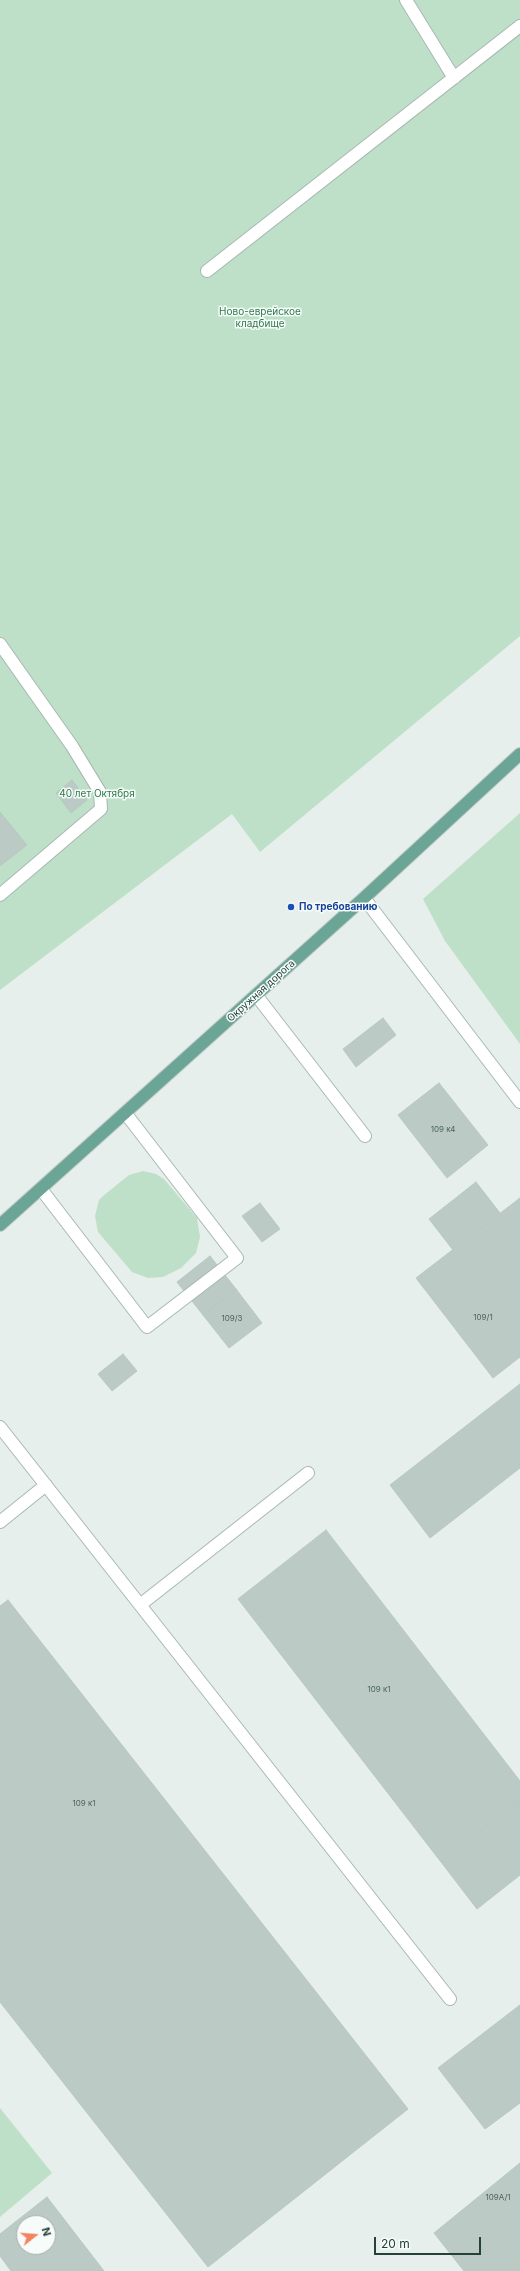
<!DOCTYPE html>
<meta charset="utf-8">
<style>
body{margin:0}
#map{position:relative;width:520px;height:2271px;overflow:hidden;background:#e6efeb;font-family:Inter,sans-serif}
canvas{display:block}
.north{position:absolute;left:16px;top:2215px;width:40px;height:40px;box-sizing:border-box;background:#f7fbf9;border:1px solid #a3b1ad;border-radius:50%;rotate:73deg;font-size:11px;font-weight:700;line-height:16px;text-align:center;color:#24423a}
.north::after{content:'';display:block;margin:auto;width:14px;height:18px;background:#f4845f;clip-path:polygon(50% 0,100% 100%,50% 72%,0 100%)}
.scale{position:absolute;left:374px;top:2237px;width:107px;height:18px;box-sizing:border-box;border:2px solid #24423a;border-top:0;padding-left:5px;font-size:12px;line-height:14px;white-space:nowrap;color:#24423a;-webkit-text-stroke:3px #f7fbf9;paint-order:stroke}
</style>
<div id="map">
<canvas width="520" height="2271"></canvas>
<div class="north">N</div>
<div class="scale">20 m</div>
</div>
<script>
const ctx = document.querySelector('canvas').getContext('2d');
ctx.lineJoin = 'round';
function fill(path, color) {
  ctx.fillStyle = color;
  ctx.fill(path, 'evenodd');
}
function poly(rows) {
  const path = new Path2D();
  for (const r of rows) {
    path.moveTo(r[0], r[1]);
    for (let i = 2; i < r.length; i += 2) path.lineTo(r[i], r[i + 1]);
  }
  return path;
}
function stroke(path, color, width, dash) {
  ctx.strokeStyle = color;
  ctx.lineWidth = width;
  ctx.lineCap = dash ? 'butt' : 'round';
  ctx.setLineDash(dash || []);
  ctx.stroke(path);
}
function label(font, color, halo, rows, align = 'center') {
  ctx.font = font + ' Inter,sans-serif';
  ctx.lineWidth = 3;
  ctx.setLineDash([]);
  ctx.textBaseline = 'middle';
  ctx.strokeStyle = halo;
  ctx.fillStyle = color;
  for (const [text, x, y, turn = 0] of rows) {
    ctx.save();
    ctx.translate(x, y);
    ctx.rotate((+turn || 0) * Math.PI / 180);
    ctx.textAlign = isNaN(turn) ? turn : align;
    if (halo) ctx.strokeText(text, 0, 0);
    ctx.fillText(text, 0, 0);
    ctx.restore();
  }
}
const green = poly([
 [0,0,520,0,520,636,260,852,232,814,0,990],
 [520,813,520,1044,445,941,423,899],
 [143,1171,156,1174,164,1179,197,1218,200,1237,196,1253,181,1268,163,1277,148,1278,132,1272,98,1232,95,1216,99,1200,103,1196,129,1175],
 [0,2108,52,2173,0,2217]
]);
const building = poly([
 [72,780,87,800,71,813,56,793,72,780],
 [0,812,27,845,0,866,0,812],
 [383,1018,396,1035,356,1067,343,1049,383,1018],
 [439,1083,488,1145,447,1178,398,1115,439,1083],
 [476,1182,500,1213,453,1250,429,1219,476,1182],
 [520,1198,520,1357,493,1378,416,1278,520,1198],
 [260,1203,280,1229,262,1242,242,1216,260,1203],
 [210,1256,236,1289,203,1315,177,1282,210,1256],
 [236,1289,262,1323,229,1348,203,1315,236,1289],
 [123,1354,137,1371,112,1391,98,1374,123,1354],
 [520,1384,520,1468,430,1538,390,1485,520,1384],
 [326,1530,520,1781,520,1800,441,1862,238,1599,326,1530],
 [8,1600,408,2109,208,2267,0,2002,0,1606,8,1600],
 [520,1800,520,1875,477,1909,441,1862,520,1800],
 [520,2005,520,2103,485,2129,438,2068,520,2005],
 [520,2163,520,2271,464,2271,434,2233,520,2163],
 [47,2197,104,2271,11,2271,0,2256,0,2234,47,2197],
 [24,2223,48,2223,48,2247,24,2247,24,2223]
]);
const minor = poly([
 [406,0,454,78],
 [207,271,520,26],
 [0,644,72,746,100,792,101,809,0,895],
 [364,898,520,1102],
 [256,995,365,1136],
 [41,1189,147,1327,237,1258,126,1114],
 [0,1427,450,1999],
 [0,1522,46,1485],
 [140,1605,308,1473]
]);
const major = poly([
 [0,1225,364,898,520,754]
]);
const markers = [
 [291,907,4,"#1a4fb4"]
];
const numberNames = [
 ["109 к4",443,1130],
 ["109/1",483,1318],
 ["109/3",232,1319],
 ["109 к1",379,1690],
 ["109 к1",84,1804],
 ["109А/1",498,2198]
];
const parkNames = [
 ["Ново-еврейское",260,312],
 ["кладбище",260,324],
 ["40 лет Октября",97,794]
];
const transitNames = [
 ["По требованию",299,907]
];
const streetNames = [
 ["Окружная дорога",261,991,-42]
];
fill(green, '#bfe0c8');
fill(building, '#bbcac4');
stroke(building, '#b8c9c2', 1);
stroke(minor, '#a8b8b2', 14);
stroke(major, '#c2cac8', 14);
stroke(minor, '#fff', 12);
stroke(major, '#6aa596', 12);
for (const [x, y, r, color] of markers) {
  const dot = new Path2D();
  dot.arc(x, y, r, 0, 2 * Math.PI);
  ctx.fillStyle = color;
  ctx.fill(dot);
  stroke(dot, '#f7fbf9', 1.5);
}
label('8px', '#4a645c', null, numberNames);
label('10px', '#2d7a4b', '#f7fbf9', parkNames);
label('bold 10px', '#164399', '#f7fbf9', transitNames, 'left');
label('10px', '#24423a', '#f7fbf9', streetNames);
</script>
